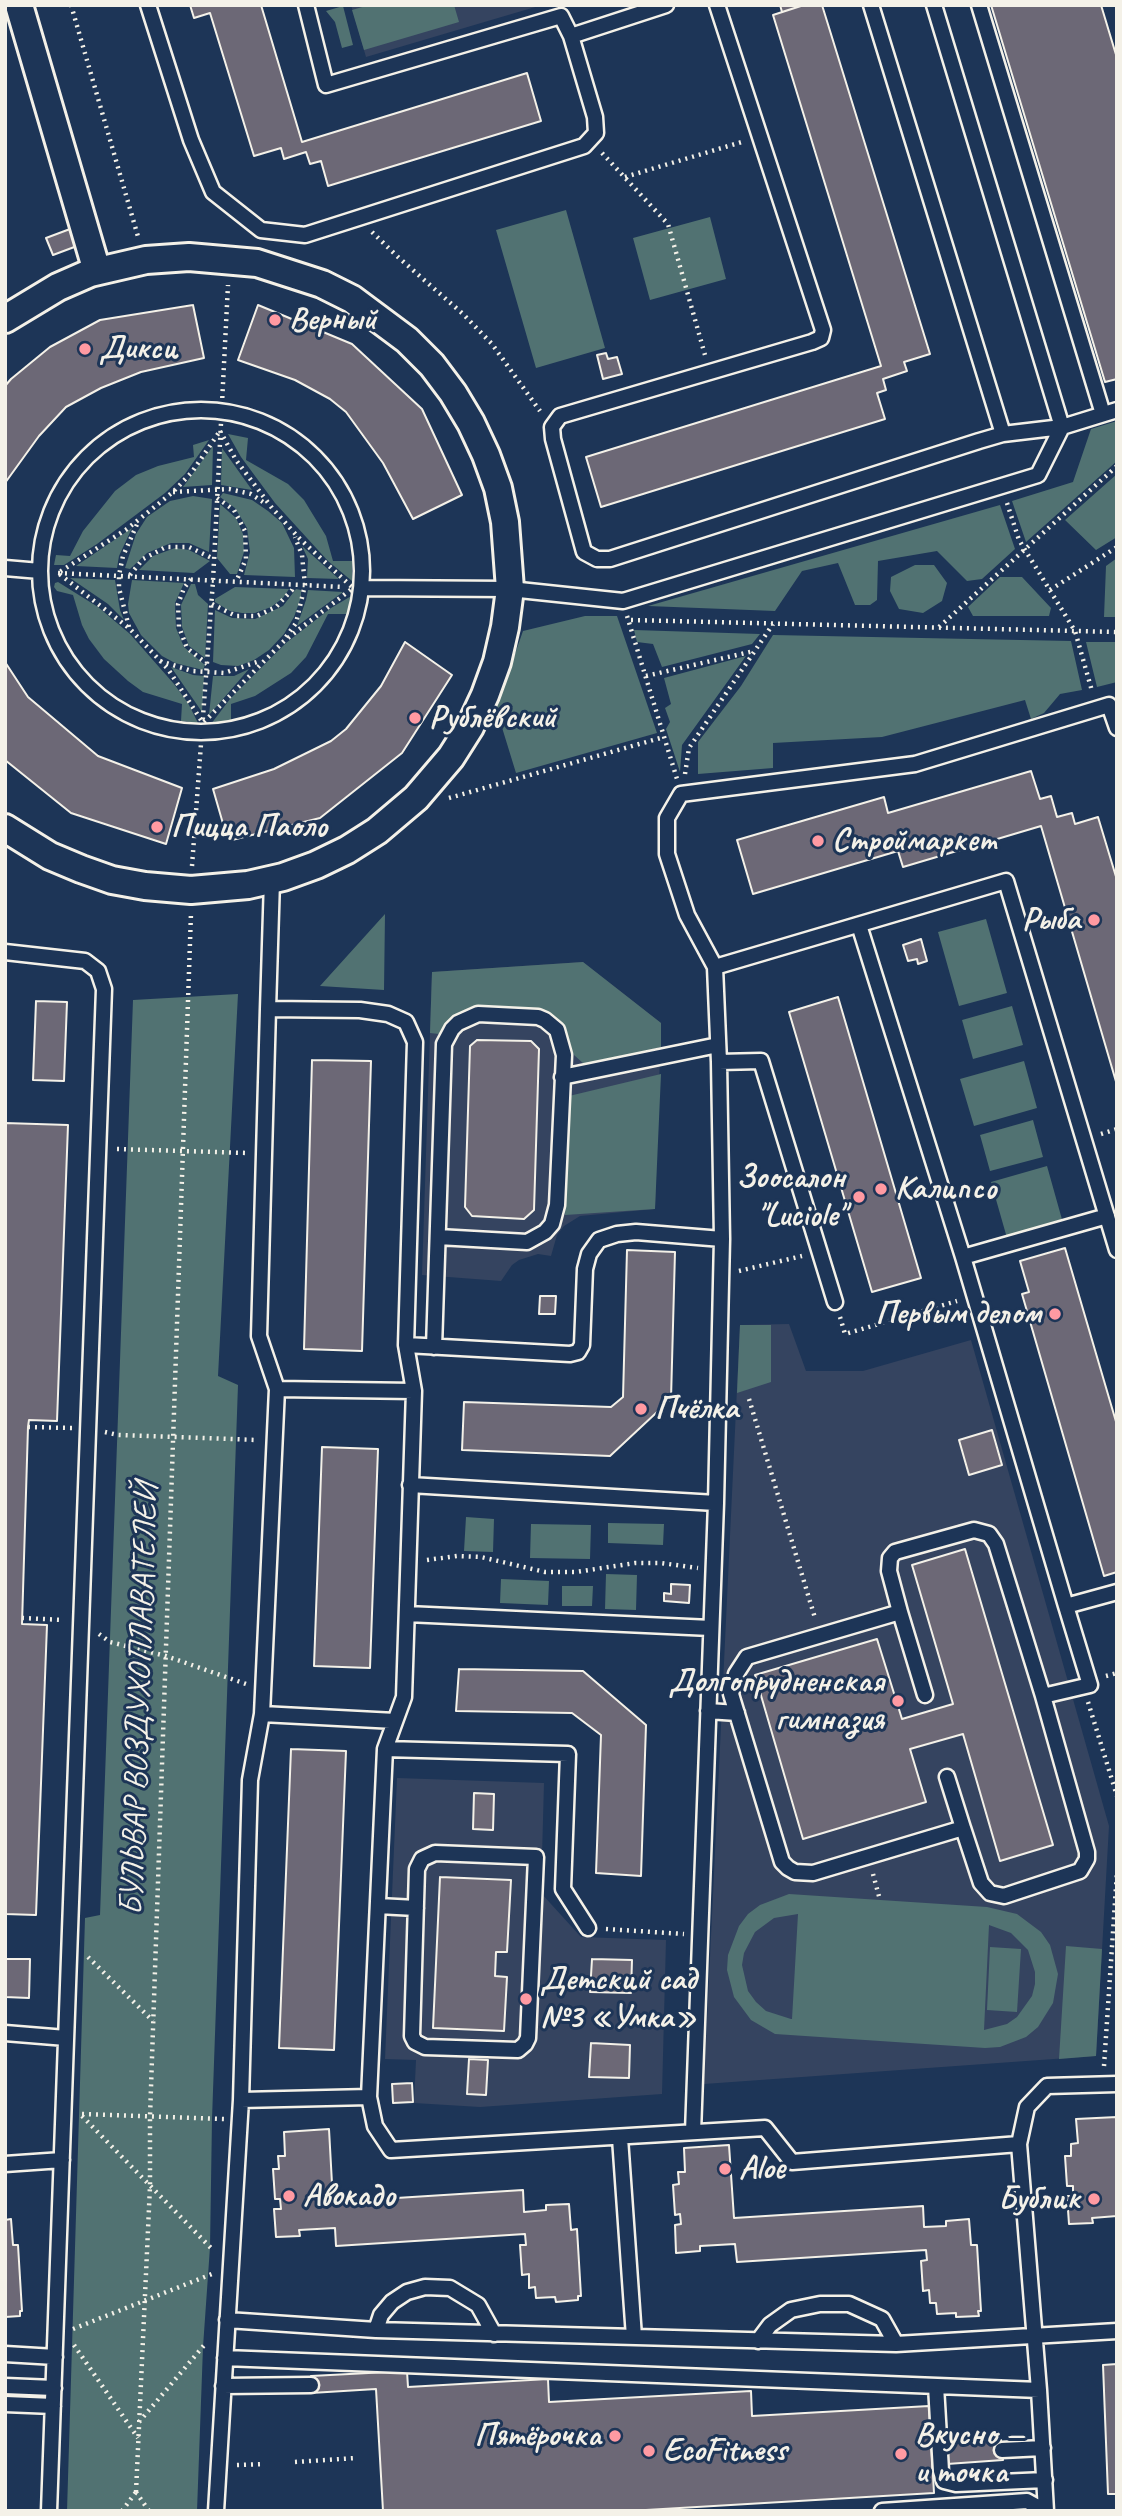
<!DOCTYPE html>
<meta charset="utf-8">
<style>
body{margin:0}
#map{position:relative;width:1122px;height:2516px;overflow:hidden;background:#1d3557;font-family:Caveat,sans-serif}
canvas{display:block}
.frame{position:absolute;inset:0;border:7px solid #f4f1e8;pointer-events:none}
</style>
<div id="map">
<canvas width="1122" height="2516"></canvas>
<div class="frame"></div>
</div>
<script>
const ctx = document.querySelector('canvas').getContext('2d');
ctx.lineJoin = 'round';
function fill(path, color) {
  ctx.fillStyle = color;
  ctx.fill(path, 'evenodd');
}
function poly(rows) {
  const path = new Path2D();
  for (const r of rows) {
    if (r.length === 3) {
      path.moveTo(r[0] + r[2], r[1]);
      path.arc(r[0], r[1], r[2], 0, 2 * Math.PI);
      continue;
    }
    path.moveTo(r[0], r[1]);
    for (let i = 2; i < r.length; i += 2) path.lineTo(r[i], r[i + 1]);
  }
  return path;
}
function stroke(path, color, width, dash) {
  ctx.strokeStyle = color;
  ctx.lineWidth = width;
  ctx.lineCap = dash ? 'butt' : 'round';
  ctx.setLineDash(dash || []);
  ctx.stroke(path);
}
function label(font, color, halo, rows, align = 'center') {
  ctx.font = font + ' Caveat,sans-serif';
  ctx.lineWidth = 6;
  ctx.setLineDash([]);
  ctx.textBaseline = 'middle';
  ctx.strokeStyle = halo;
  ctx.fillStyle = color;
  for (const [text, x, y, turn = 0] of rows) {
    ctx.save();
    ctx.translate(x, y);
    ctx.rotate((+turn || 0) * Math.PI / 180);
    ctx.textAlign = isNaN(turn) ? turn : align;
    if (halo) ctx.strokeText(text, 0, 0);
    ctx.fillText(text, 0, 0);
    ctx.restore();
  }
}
const built = poly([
 [351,5,542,5,366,57],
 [583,962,661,1023,655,1209,580,1216,564,1226,557,1235,551,1256,538,1254,519,1260,512,1265,501,1281,422,1275,432,972],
 [789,1324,806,1371,863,1371,971,1340,1109,1826,1096,2056,704,2084,740,1325],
 [397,1778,544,1783,541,1893,581,1937,666,1940,662,2094,480,2107,414,2103,416,2060,385,2059]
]);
const green = poly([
 [369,5,454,5,459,22,364,50,352,10],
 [343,6,353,45,342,48,335,22,326,11],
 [566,210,605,348,536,368,496,230],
 [710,217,726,279,650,300,633,238],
 [1117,421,1117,461,1026,542,1012,501,1073,482,1091,429],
 [228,434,248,438,246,460,288,484,304,500,326,536,333,561,352,561,352,581,328,561,275,503,241,457],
 [209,440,185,474,165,493,97,544,64,565,54,565,56,555,70,556,83,531,115,491,136,475,158,466,194,457,193,445],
 [213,446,212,485,183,487],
 [222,448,252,490,221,485],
 [1117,474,1117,537,1096,550,1065,520],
 [223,493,252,500,268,511,282,523,294,548,295,577,244,575,250,552,247,528,235,508,220,497],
 [193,496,212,499,209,552,189,543,171,543,147,553,130,569,125,568,136,534,147,517,170,501],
 [220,504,236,518,243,534,244,552,237,574,230,574,217,558],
 [1000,505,1015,549,982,579,967,581,937,551,878,561,877,600,870,605,855,605,838,563,802,571,775,611,648,606],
 [132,528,119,556,117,568,76,566],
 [302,546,339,579,307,578,308,559],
 [175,548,189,550,210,561,194,573,139,570,153,556],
 [1117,558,1117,617,1104,617,1106,566],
 [915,565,934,565,947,583,942,601,923,613,899,609,890,591,891,577],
 [1000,577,1022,577,1051,608,1049,616,973,616,968,607],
 [70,578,115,580,120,610,124,620,108,604],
 [132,580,184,583,175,603,176,628,184,647,205,665,203,670,175,663,162,656,141,635,129,613,128,604],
 [58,582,98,607,130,634,174,684,188,703,198,723,181,721,182,704,143,692,128,681,104,659,89,639,82,625,73,595,57,591,54,587,55,583],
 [191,584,195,584,198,595,208,604,205,658,189,646,182,627,181,605],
 [235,587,289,589,283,598,271,607,255,613,242,613,230,611,215,602,215,599],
 [296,589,301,590,301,597,294,617,284,634,269,650,254,660,238,666,221,665,213,662,215,610,232,618,255,619,283,606],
 [308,590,343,592,297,626,306,600],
 [353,595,350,614,328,614,306,657,291,673,255,696,231,704,231,723,211,724,230,699,286,643,331,608],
 [585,616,617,616,657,733,516,773,496,708,523,631],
 [634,630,760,634,752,644,662,667,653,644,637,642],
 [773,635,1071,641,1082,690,1060,694,1044,713,1031,719,1025,700,882,737,773,743,773,768,698,774,698,742,741,686],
 [1086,642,1117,642,1117,682,1097,687],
 [746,656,682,745,680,772,666,729,670,722,665,708,671,704,664,678],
 [171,667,193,675,204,676,202,712],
 [249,669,209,715,213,676,234,676],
 [385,914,384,990,320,986],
 [986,919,1007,993,959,1006,938,932],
 [583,962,661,1023,661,1047,590,1065,584,1064,574,1055,562,1028,548,1015,539,1010,476,1006,463,1011,451,1018,439,1034,430,1033,432,972],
 [238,994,218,1376,238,1385,212,2119,210,2247,203,2347,197,2511,67,2511,85,1918,100,1915,133,1000],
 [1012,1006,1023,1045,973,1059,962,1020],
 [1024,1061,1037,1108,974,1126,960,1079],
 [661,1074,655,1209,565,1215,569,1096],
 [1033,1120,1043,1157,990,1171,980,1135],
 [1047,1166,1063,1223,1007,1238,991,1182],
 [740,1325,771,1325,771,1382,737,1393],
 [466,1517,494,1519,493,1552,464,1551],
 [608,1523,664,1524,663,1545,608,1543],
 [531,1524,591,1525,590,1559,530,1558],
 [606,1574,637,1575,636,1610,605,1609],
 [501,1579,549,1581,548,1605,500,1603],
 [562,1586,593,1586,592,1606,562,1606],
 [789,1894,987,1907,1017,1914,1041,1932,1050,1945,1058,1974,1053,2003,1038,2027,1026,2037,1000,2047,985,2048,775,2034,751,2020,734,1997,727,1970,728,1955,739,1926,748,1914,760,1905],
 [798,1914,792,2019,791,2019,766,2011,756,2002,748,1991,742,1965,744,1953,755,1932,774,1918],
 [989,1925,1011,1933,1028,1950,1035,1972,1035,1984,1032,1996,1017,2017,1007,2024,984,2030],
 [1066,1946,1102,1949,1096,2056,1059,2059],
 [990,1947,1021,1949,1017,2012,987,2010]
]);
const building = poly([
 [190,5,261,5,302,142,527,73,541,121,328,186,321,161,310,164,306,152,284,159,281,148,254,156,210,13,194,18,190,5],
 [780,5,804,5,782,12,780,5],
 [804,5,822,5,930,354,904,362,907,371,883,379,886,390,877,393,885,419,601,507,586,457,881,366,773,15,804,5],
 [991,5,1101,5,1117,58,1117,379,1105,382,991,5],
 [70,229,77,246,53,255,46,238,70,229],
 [193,305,204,358,141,372,101,388,66,407,39,436,5,483,5,386,11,379,50,347,100,320,193,305],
 [258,305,352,344,422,409,462,495,413,519,383,463,346,412,330,399,295,380,238,360,258,305],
 [606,353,608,359,617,357,622,374,603,379,597,355,606,353],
 [405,642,452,675,402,753,320,818,228,841,213,789,274,769,331,741,346,729,381,686,405,642],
 [5,662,28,697,98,756,182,788,166,844,71,813,5,760,5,662],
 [1031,771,1040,799,1051,796,1057,817,1072,813,1075,824,1098,817,1117,880,1117,1085,1041,826,903,867,898,851,753,894,737,840,884,797,888,813,1031,771],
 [921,939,927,961,918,964,917,959,908,961,903,945,921,939],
 [838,997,921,1278,872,1292,789,1012,838,997],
 [36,1001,67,1002,64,1081,33,1080,36,1001],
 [477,1040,531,1041,539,1049,534,1210,524,1219,472,1216,465,1207,470,1046,477,1040],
 [312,1060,371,1061,362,1351,304,1349,312,1060],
 [5,1123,68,1125,57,1421,29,1420,28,1427,22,1624,47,1625,36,1915,5,1914,5,1123],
 [1065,1248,1117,1425,1117,1572,1104,1576,1022,1294,1029,1292,1020,1261,1065,1248],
 [627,1250,675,1252,671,1399,610,1456,462,1450,464,1402,611,1407,623,1397,627,1250],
 [540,1296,556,1296,555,1314,539,1314,540,1296],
 [992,1430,1002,1465,969,1475,959,1440,992,1430],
 [322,1447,378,1449,370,1668,314,1666,322,1447],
 [965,1549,1053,1845,1000,1861,963,1734,910,1749,926,1802,803,1839,755,1675,877,1639,902,1719,953,1704,912,1565,965,1549],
 [671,1584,690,1585,689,1603,664,1601,664,1593,671,1594,671,1584],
 [459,1669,583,1671,646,1725,641,1876,596,1873,601,1735,572,1713,456,1711,459,1669],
 [291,1749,346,1751,334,2050,279,2048,291,1749],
 [474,1793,494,1794,493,1830,473,1829,474,1793],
 [440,1877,511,1880,507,1952,496,1952,495,1976,507,1977,504,2031,433,2028,440,1877],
 [5,1959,30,1959,29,1998,5,1997,5,1959],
 [592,1959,632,1960,631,1993,590,1992,592,1959],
 [591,2043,630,2045,629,2078,589,2077,591,2043],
 [469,2059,488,2060,486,2095,467,2094,469,2059],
 [412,2083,413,2102,393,2103,392,2084,412,2083],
 [1117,2117,1117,2216,1092,2218,1093,2223,1069,2224,1067,2196,1073,2196,1073,2186,1067,2186,1065,2156,1071,2156,1071,2144,1078,2143,1076,2119,1117,2117],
 [329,2129,333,2202,523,2190,524,2212,546,2210,546,2205,569,2204,571,2230,577,2229,581,2296,578,2296,578,2300,556,2302,555,2297,536,2298,535,2287,529,2288,529,2274,522,2275,520,2245,526,2245,525,2234,336,2246,335,2228,299,2230,300,2236,276,2237,274,2209,281,2209,280,2199,275,2199,273,2169,279,2169,278,2156,285,2156,284,2132,329,2129],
 [729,2145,734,2218,923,2206,924,2227,946,2226,946,2221,969,2219,971,2245,977,2245,981,2311,978,2311,979,2316,956,2317,956,2313,937,2314,936,2303,930,2303,929,2290,923,2291,921,2261,927,2260,926,2250,737,2262,735,2244,700,2246,700,2251,676,2253,675,2225,681,2224,680,2214,675,2215,673,2185,679,2184,678,2172,685,2172,684,2148,729,2145],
 [11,2219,13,2245,18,2245,22,2311,20,2311,20,2316,5,2317,5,2220,11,2219],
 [1117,2364,1117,2494,1108,2494,1103,2365,1117,2364],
 [407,2371,408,2387,548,2379,549,2402,751,2391,752,2416,929,2406,934,2493,629,2511,383,2511,376,2389,311,2393,311,2376,407,2371],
 [1001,2440,1003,2460,947,2464,945,2443,1001,2440]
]);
const path = poly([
 [71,5,139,240],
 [602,153,668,224,705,355],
 [625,177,745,141],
 [372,232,398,257,463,314,492,344,540,411],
 [220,431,236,460,272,508,300,539,353,588,284,641,203,723,168,669,129,628,58,573,127,529,173,492,192,472,220,431],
 [173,492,229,489,251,494,266,504],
 [217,498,234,510,245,531,246,559,236,582],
 [1007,503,1019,540,1075,631,1092,691],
 [58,573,343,587],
 [130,575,143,559,166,547,189,547,214,559],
 [191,579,184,588,178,604,179,627,187,648,207,664],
 [1050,590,1117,547],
 [212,604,236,616,257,616,276,607,292,590,294,585],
 [627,616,677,779],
 [631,620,1117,632],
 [129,627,119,588,119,575,123,556,138,522],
 [939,627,1117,466],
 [286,637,296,623,305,585,302,555,295,537],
 [160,661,192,671,224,673,260,661],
 [646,676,754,651],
 [685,774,689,748,773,624],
 [449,798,664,737],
 [192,866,213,581,228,285],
 [1101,1134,1117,1129],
 [117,1149,248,1153],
 [739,1271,802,1256],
 [840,1317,845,1334,957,1301],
 [749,1399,815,1618],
 [28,1427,72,1428],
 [105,1432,118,1435,257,1440],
 [427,1560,457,1556,481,1557,545,1572,576,1572,635,1563,661,1563,698,1568],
 [22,1618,63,1620],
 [99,1634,110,1642,166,1656,246,1684],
 [1106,1676,1117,1673],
 [1088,1702,1117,1796],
 [873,1874,880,1900],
 [606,1929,684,1934],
 [88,1957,153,2021],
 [1104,2066,1117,1872],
 [82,2114,224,2119],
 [82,2116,213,2250],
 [73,2329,212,2274],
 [74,2345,138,2438],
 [139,2422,206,2343],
 [295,2462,356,2458],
 [237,2465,264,2464],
 [136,2492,150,2186,150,2117,191,913],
 [136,2492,149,2511],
 [122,2511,136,2492]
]);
const lane = poly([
 [148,5,191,140,213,192,261,230,305,235,584,146,596,133,595,117,571,36,561,16,326,85,306,5],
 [717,5,823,330,821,338,812,342,560,416,552,427,553,439,584,552,597,559,610,559,979,441,1003,434,1062,427,1117,410],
 [871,5,1003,434],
 [979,5,1103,414],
 [571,36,666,5],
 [201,571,161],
 [5,568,40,571],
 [361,588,510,589,623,601,1038,475,1062,427,934,5],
 [859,925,963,1257,1066,1606,1117,1592],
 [5,952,85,961,98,971,104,989,49,2511],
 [715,967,1006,881,1117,1250],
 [268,1009,272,880],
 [719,1062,761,1061,835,1302],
 [562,1077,718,1045],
 [963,1257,1107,1216],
 [406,1345,570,1354,578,1352,582,1345,585,1269,589,1254,599,1240,617,1234,636,1232,722,1239],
 [434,1347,444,1044,452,1029,458,1023,478,1014,538,1017,545,1020,557,1030,564,1055,557,1205,552,1224,545,1232,527,1242,438,1237],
 [277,1389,414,1391],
 [410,1485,716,1503],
 [900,1612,925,1695],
 [407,1614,711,1628],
 [1043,1696,996,1544,989,1534,974,1530,895,1552,890,1558,889,1571,900,1612,747,1657,736,1674,731,1694,782,1862,788,1868,795,1872,813,1873,963,1828,981,1883,990,1893,1004,1896,1080,1871,1087,1859,1087,1852,1043,1696,1090,1685,1066,1606],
 [708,1711,737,1713],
 [262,1714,395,1721],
 [385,1749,568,1754,563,1889,588,1928],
 [947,1777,963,1828],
 [435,1853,536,1857,528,2038,525,2044,518,2050,425,2047,415,2042,412,2036,417,1869,422,1859,435,1853],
 [378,1906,416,1908],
 [5,2033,66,2038],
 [241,2100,250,1780,262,1714,277,1389,259,1336,268,1009,360,1010,388,1014,406,1022,415,1042,406,1345,414,1391,404,1697,385,1749,369,2097],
 [693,2132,716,1503,722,1239,719,1062,715,967,687,915,667,854,667,818,681,794,915,764,1109,705,1117,728],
 [620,2138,634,2337],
 [5,2164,62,2160],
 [227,2320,376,2330,896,2344,1117,2331],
 [376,2330,381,2315,392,2302,407,2292,425,2287,450,2288,478,2305,494,2334],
 [758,2341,770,2325,791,2310,820,2304,849,2304,882,2319,896,2344],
 [5,2354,55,2357],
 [225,2358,1039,2390],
 [5,2386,54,2388],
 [223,2386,311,2385],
 [936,2386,941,2471,944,2481,956,2484,1045,2480],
 [5,2404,53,2406],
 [1002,2450,1043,2448],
 [216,2511,241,2100,369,2097,375,2126,391,2150,765,2128,792,2162,1019,2144],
 [882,2511,1027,2501,1045,2511],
 [1046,2511,1039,2390,1019,2144,1027,2107,1047,2086,1117,2084]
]);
const street = poly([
 [19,5,97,271],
 [5,319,58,287,90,273,146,260,189,257,257,263,322,284,352,299,407,340,432,365,453,393,471,423,486,455,498,488,505,522,510,589,505,627,497,662,485,695,470,727,451,757,416,798,377,831,347,850,316,865,283,877,248,885,191,890,145,886,112,880,81,869,50,856,5,828]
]);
const markers = [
 [275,320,7,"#ff9aa2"],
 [85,349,7,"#ff9aa2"],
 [415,718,7,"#ff9aa2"],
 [157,827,7,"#ff9aa2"],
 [818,841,7,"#ff9aa2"],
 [1094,920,7,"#ff9aa2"],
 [881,1189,7,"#ff9aa2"],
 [859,1197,7,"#ff9aa2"],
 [1055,1314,7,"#ff9aa2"],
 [641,1409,7,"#ff9aa2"],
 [898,1701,7,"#ff9aa2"],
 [526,1999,7,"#ff9aa2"],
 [725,2169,7,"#ff9aa2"],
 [289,2196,7,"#ff9aa2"],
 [1094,2199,7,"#ff9aa2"],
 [615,2436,7,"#ff9aa2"],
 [649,2451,7,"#ff9aa2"],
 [901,2454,7,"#ff9aa2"]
];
const poiNames = [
 ["Верный",289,320],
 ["Дикси",99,349],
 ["Рублёвский",429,718],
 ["Пицца Паоло",171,827],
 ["Строймаркет",832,841],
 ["Рыба",1080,920,"right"],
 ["Зоосалон",845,1178,"right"],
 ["\"Luciole\"",845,1216,"right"],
 ["Калипсо",895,1189],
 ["Первым делом",1041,1314,"right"],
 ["Пчёлка",655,1409],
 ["Долгопрудненская",884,1682,"right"],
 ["гимназия",884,1720,"right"],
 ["Детский сад",540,1980],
 ["№3 «Умка»",540,2018],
 ["Aloe",739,2169],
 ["Авокадо",303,2196],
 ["Бублик",1080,2199,"right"],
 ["Вкусно —",915,2435],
 ["и точка",915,2473],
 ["Пятёрочка",601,2436,"right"],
 ["EcoFitness",663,2451]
];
const streetNames = [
 ["БУЛЬВАР ВОЗДУХОПЛАВАТЕЛЕЙ",140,1699,-88]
];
fill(built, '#354460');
fill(green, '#517272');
fill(building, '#6c6876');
stroke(building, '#f4f1e8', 2);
stroke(lane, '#f4f1e8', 19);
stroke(street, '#f4f1e8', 32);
stroke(path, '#f4f1e8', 4.5, [2, 5]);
stroke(lane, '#1d3557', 14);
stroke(street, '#1d3557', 26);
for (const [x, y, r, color] of markers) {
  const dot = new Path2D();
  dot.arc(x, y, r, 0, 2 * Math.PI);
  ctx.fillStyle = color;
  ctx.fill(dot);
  stroke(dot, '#1d3557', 2.5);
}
label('bold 33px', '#f4f1e8', '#1d3557', poiNames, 'left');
label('33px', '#f4f1e8', '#1d3557', streetNames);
</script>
